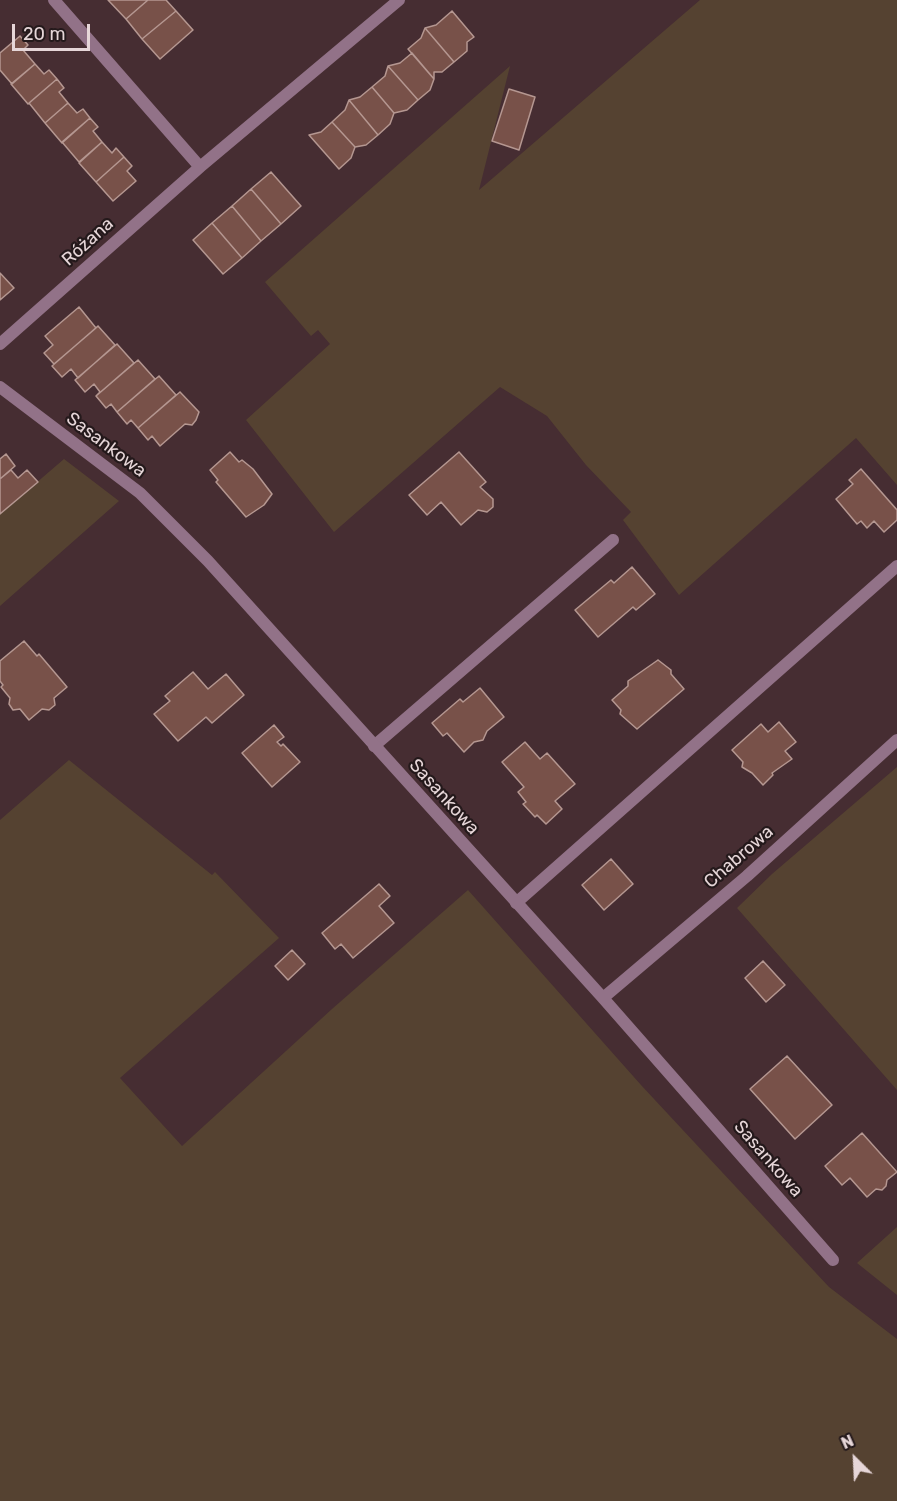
<!DOCTYPE html>
<meta charset="utf-8">
<style>
body{margin:0}
#map{position:relative;width:897px;height:1501px;overflow:hidden;background:#462d32;font-family:Rubik,sans-serif}
canvas{display:block}
.north{position:absolute;left:825px;top:1429px;width:60px;height:60px;-webkit-text-stroke:4px #24191b;paint-order:stroke;rotate:336deg;font-size:16px;font-weight:700;line-height:24px;text-align:center;color:#e6d6d8}
.north::after{content:'';display:block;margin:auto;width:21px;height:27px;background:#e6d6d8;clip-path:polygon(50% 0,100% 100%,50% 72%,0 100%)}
.scale{position:absolute;left:12px;top:24px;width:78px;height:27px;box-sizing:border-box;border:3px solid #e6d6d8;border-top:0;padding-left:8px;font-size:18px;line-height:21px;white-space:nowrap;color:#e6d6d8;-webkit-text-stroke:4px #24191b;paint-order:stroke}
</style>
<div id="map">
<canvas width="897" height="1501"></canvas>
<div class="north">N</div>
<div class="scale">20 m</div>
</div>
<script>
const ctx = document.querySelector('canvas').getContext('2d');
ctx.lineJoin = 'round';
function fill(path, color) {
  ctx.fillStyle = color;
  ctx.fill(path, 'evenodd');
}
function poly(rows) {
  const path = new Path2D();
  for (const r of rows) {
    path.moveTo(r[0], r[1]);
    for (let i = 2; i < r.length; i += 2) path.lineTo(r[i], r[i + 1]);
  }
  return path;
}
function stroke(path, color, width, dash) {
  ctx.strokeStyle = color;
  ctx.lineWidth = width;
  ctx.lineCap = dash ? 'butt' : 'round';
  ctx.setLineDash(dash || []);
  ctx.stroke(path);
}
function label(font, color, halo, rows, align = 'center') {
  ctx.font = font + ' Rubik,sans-serif';
  ctx.lineWidth = 4.5;
  ctx.setLineDash([]);
  ctx.textBaseline = 'middle';
  ctx.strokeStyle = halo;
  ctx.fillStyle = color;
  for (const [text, x, y, turn = 0] of rows) {
    ctx.save();
    ctx.translate(x, y);
    ctx.rotate((+turn || 0) * Math.PI / 180);
    ctx.textAlign = isNaN(turn) ? turn : align;
    if (halo) ctx.strokeText(text, 0, 0);
    ctx.fillText(text, 0, 0);
    ctx.restore();
  }
}
const green = poly([
 [700,0,897,0,897,485,856,438,679,595,623,520,631,512,586,465,547,416,500,387,334,532,246,420,330,344,318,330,311,336,265,282,510,66,479,190],
 [64,459,119,501,0,606,0,514],
 [69,760,212,875,215,872,279,938,120,1078,182,1146,332,1009,468,890,641,1085,829,1287,897,1339,897,1501,0,1501,0,820],
 [897,767,897,1090,737,908,772,874],
 [897,1227,897,1295,857,1263]
]);
const building = poly([
 [108,0,148,0,126,19,108,0],
 [148,0,166,0,176,11,142,39,126,19,148,0],
 [176,11,193,30,160,59,142,39,176,11],
 [452,11,474,37,467,42,467,51,454,62,425,28,436,25,452,11],
 [425,28,454,62,442,72,434,72,434,79,408,49,421,38,425,28],
 [20,36,28,45,23,50,35,64,12,84,0,70,0,53,20,36],
 [412,53,434,79,430,90,418,100,388,66,400,63,412,53],
 [35,64,44,74,49,70,57,79,28,104,11,84,35,64],
 [388,66,418,100,407,110,394,113,372,87,385,76,388,66],
 [57,79,64,88,59,92,68,103,45,123,29,103,57,79],
 [372,87,394,113,390,124,378,135,349,100,360,97,372,87],
 [509,89,535,97,519,150,492,141,509,89],
 [349,100,378,135,366,145,355,147,332,122,345,110,349,100],
 [68,103,77,113,83,109,90,118,62,143,45,123,68,103],
 [90,118,98,127,93,131,102,142,79,162,62,142,90,118],
 [332,122,355,147,351,158,339,169,309,135,321,132,332,122],
 [102,142,112,153,116,148,124,157,96,182,79,163,102,142],
 [124,157,132,166,127,171,136,181,113,201,96,182,124,157],
 [271,172,301,206,281,224,251,189,271,172],
 [251,189,281,224,261,241,232,206,251,189],
 [232,206,261,241,242,258,212,223,232,206],
 [212,223,242,258,223,274,193,240,212,223],
 [0,273,14,288,0,300,0,273],
 [79,307,96,328,54,364,44,353,53,345,45,336,79,307],
 [98,326,115,345,78,378,71,369,62,377,52,366,98,326],
 [117,344,134,363,96,396,100,392,94,384,85,392,75,380,117,344],
 [138,360,155,379,117,412,111,404,106,408,96,396,138,360],
 [159,376,176,395,138,428,131,420,127,424,117,412,159,376],
 [180,392,199,412,196,420,192,425,185,424,160,446,152,436,148,440,138,428,180,392],
 [230,452,239,462,242,460,253,469,272,494,264,505,246,517,216,482,218,480,210,470,230,452],
 [459,452,486,482,480,487,493,499,493,507,487,512,478,510,461,525,441,502,427,515,409,495,459,452],
 [6,454,15,466,0,479,0,459,6,454],
 [861,469,897,510,897,520,884,532,874,521,867,528,861,521,857,524,836,499,853,484,849,480,861,469],
 [11,470,18,478,27,470,38,482,0,514,0,479,11,470],
 [632,567,655,594,636,610,633,607,598,637,575,610,611,580,614,583,632,567],
 [24,641,37,656,39,654,67,687,54,698,55,705,49,710,42,709,29,720,20,709,13,710,9,704,10,698,1,687,3,685,0,681,0,661,24,641],
 [658,660,671,670,671,674,684,689,637,729,620,714,621,710,612,700,628,686,628,681,658,660],
 [193,672,208,689,226,674,244,695,212,723,206,717,178,741,154,714,170,701,165,696,193,672],
 [480,688,504,717,487,731,483,740,474,742,464,752,447,733,443,736,432,723,460,699,463,702,480,688],
 [779,722,796,742,785,751,792,759,772,773,773,775,763,785,752,773,742,767,743,762,732,750,761,724,768,732,779,722],
 [274,725,284,737,277,742,281,746,283,744,300,762,272,787,242,753,274,725],
 [525,742,540,759,547,753,575,784,555,801,562,809,546,824,537,815,535,817,523,804,526,802,518,792,524,787,502,762,525,742],
 [611,859,633,884,604,910,582,885,611,859],
 [379,884,390,896,379,906,394,923,353,958,341,944,335,949,322,933,379,884],
 [292,950,305,964,288,980,275,966,292,950],
 [763,961,785,985,766,1002,745,978,763,961],
 [787,1056,832,1105,795,1139,750,1089,787,1056],
 [862,1133,897,1172,887,1180,886,1186,882,1190,876,1189,867,1197,850,1178,842,1185,825,1166,862,1133]
]);
const service = poly([
 [374,746,613,540],
 [516,903,897,566]
]);
const minor = poly([
 [54,0,200,167],
 [0,344,200,167,399,0],
 [0,387,140,493,208,561,603,998,833,1260],
 [603,998,747,876,897,740]
]);
const streetNames = [
 ["Różana",88,242,-42],
 ["Sasankowa",106,445,37],
 ["Sasankowa",444,797,48],
 ["Chabrowa",739,857,-41],
 ["Sasankowa",768,1159,49]
];
fill(green, '#554231');
fill(building, '#785149');
stroke(building, '#b59791', 1.5);
stroke(service, '#927288', 12);
stroke(minor, '#927288', 12);
label('18px', '#e6d6d8', '#24191b', streetNames);
</script>
